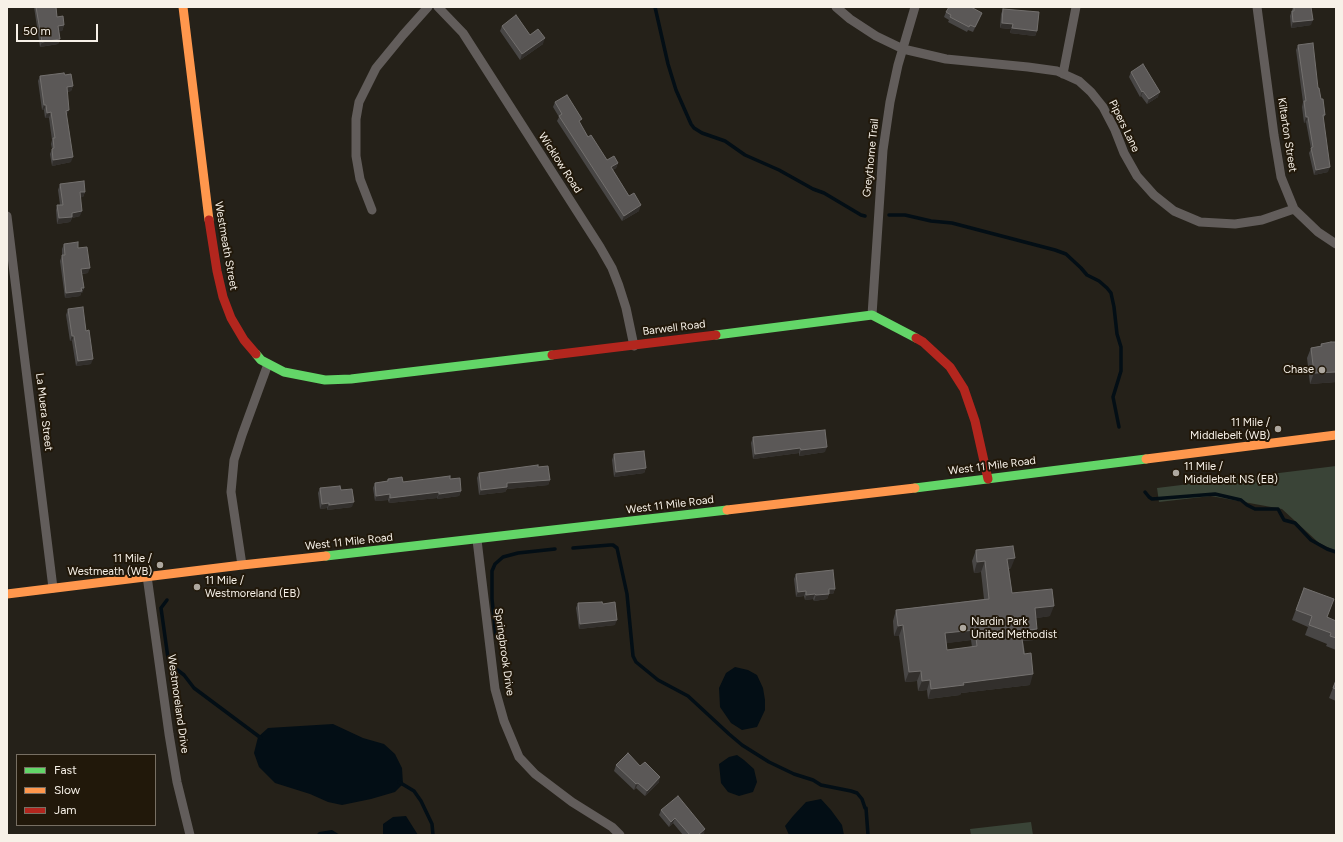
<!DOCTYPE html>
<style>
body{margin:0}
#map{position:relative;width:1343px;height:842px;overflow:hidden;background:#252119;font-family:Figtree,sans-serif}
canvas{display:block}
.frame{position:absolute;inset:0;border:8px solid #f7f1e8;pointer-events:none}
.legend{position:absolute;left:16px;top:754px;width:140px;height:72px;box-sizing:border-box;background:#21180a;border:1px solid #776f63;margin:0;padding:5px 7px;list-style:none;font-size:12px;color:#f7f1e8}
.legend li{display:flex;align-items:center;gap:8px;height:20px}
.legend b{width:20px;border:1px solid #776f63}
.scale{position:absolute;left:16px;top:24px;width:82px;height:18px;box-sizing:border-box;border:2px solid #f7f1e8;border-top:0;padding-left:5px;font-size:12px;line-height:14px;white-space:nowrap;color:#f7f1e8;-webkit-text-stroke:3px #21180a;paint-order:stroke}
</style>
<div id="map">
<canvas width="1343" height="842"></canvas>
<div class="frame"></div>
<ul class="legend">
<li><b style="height:5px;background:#63d668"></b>Fast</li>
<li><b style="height:5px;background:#ff974d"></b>Slow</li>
<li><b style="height:5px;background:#b3261e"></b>Jam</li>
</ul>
<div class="scale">50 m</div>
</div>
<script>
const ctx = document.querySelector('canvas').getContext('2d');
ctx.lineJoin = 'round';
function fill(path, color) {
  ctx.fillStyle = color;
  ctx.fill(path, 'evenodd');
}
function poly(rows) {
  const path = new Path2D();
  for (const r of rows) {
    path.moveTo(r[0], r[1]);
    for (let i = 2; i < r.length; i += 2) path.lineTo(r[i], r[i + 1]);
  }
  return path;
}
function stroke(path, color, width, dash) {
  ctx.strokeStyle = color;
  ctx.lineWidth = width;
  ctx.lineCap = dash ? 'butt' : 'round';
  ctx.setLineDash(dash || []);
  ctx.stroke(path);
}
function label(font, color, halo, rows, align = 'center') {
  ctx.font = font + ' Figtree,sans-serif';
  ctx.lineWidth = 4;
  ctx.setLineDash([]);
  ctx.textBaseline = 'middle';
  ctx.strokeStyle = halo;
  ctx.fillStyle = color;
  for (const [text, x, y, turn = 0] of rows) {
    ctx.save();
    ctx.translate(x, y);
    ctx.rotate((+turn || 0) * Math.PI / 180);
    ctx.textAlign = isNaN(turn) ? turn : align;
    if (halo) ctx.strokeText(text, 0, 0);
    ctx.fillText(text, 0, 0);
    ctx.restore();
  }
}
const green = poly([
 [1336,466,1336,551,1319,543,1282,509,1211,496,1159,502,1157,488],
 [1031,822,1033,835,971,835,970,829]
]);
const water = poly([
 [735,667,748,670,757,675,763,688,765,700,765,710,757,727,742,730,731,723,720,707,719,688,726,673],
 [333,724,363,738,384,744,395,754,402,768,403,784,395,792,371,799,342,805,328,802,310,794,275,783,259,767,254,753,258,737,268,728],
 [737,755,744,760,754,769,757,782,753,792,739,796,728,792,721,783,719,764,729,757],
 [821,799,831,810,842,825,844,835,789,835,785,826,793,816,806,802],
 [406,816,418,835,383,835,383,824,393,817],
 [332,830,340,835,316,835,319,832]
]);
const stream = poly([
 [655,7,668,64,676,90,691,124,694,128,702,133,725,141,745,155,779,170,813,189,824,193,861,215,865,216],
 [889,215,905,215,931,221,952,223,1055,250,1066,254,1081,268,1087,275,1099,281,1107,288,1111,293,1114,307,1117,334,1121,347,1121,371,1113,397,1119,427],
 [1145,492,1149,497,1152,499,1215,494,1241,500,1247,505,1255,509,1278,509,1284,520,1295,523,1311,540,1327,549,1336,552],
 [573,548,610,545,613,545,617,548,627,594,633,656,636,662,658,680,688,696,729,734,742,745,769,762,794,774,813,780,821,785,851,791,857,793,862,799,865,808,866,808,868,835],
 [167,600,161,608,168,658,171,665,184,675,194,688,261,738],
 [496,638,492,599,492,571,495,564,503,557,518,553,555,549],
 [399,782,414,791,421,801,432,824,433,835]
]);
const street = poly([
 [438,7,463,33,600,247,612,268,619,286,626,308,634,346],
 [836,7,850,19,876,36,903,49,946,59,1028,67,1057,71,1079,81,1091,92,1103,107,1115,130,1124,153,1137,176,1154,195,1174,211,1200,222,1235,224,1262,220,1294,209],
 [1257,7,1274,135,1281,177,1294,209,1318,232,1336,244],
 [1063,74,1076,7],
 [372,210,360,179,356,156,356,119,359,102,376,68,403,35,428,7],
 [7,216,53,588],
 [872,315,883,150,890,102,898,65,915,7],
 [477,540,495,689,504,721,519,757,535,774,572,802,612,827,620,835],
 [242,565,231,492,234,460,242,435,268,364],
 [147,576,169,734,177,782,190,835]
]);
const fast = poly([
 [716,335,872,315,916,338],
 [256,354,261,360,284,372,325,380,351,379,552,355],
 [915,488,1146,459],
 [326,556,727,510]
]);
const slow = poly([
 [183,7,209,220],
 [1146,459,1336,435],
 [727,510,915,488],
 [7,594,242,565,326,556]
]);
const jam = poly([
 [209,220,217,271,223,297,231,318,244,340,256,354],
 [916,338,923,342,950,367,964,389,975,421,988,479],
 [552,355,716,335]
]);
const wall = poly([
 [34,7,56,7,57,17,64,25,62,31,59,31,60,39,58,44,40,47],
 [1293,7,1311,7,1311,25,1291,28,1290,16],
 [1003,9,1037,31,1035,36,1010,33,1011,29,1000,28,1001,14],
 [946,12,980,18,973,32,968,30,967,32,948,22,949,20,944,17],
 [502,26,530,35,543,44,520,60,500,31],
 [1298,45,1318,88,1325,115,1323,119,1328,172,1314,175,1309,153,1311,149,1306,122,1304,123,1302,107,1303,102,1296,50],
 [1131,72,1158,97,1147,104,1141,96,1140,97,1129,77],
 [65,75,73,86,71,91,67,92,67,115,66,115,71,162,52,166,50,154,52,149,51,144,52,140,49,118,45,118,44,110,42,110,38,81,40,76],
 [555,102,580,124,588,137,607,160,618,163,616,168,613,170,629,196,639,211,622,221,557,121,559,117,553,107],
 [60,184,85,192,83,197,81,197,80,216,72,218,70,222,57,224,56,210,57,205,60,205,58,190],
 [64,244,78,248,88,273,82,274,84,288,82,293,81,293,80,296,65,298,60,261,62,255,62,249],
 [68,309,86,331,91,364,76,366,72,341,70,341,66,315],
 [1336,342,1336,382,1310,384,1307,358,1311,348,1320,346,1321,344],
 [753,437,825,452,799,456,799,453,753,459,751,443],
 [614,454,646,468,644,473,614,477,612,460],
 [538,467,550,480,548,485,507,489,505,492,479,495,477,478,479,473],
 [388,479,403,482,450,479,461,491,459,496,437,499,437,498,389,503,388,500,375,501,373,488,375,483,387,481],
 [320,488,341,490,352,507,327,510,327,508,320,509,318,493],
 [976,550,1011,568,1009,569,1012,593,1050,616,1036,618,1034,640,1023,641,1030,685,961,693,960,695,928,699,927,690,918,691,917,681,905,682,899,636,894,636,893,621,896,610,984,599,981,572,974,573,972,561],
 [971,640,972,647,947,650,946,643],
 [796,574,835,589,833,594,829,594,827,599,814,601,813,599,805,600,804,596,796,597,794,579],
 [1304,588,1327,617,1336,621,1336,650,1326,646,1327,644,1305,635,1308,627,1292,620],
 [578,603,603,604,615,625,579,629,576,608],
 [1336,680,1336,701,1329,698],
 [616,765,640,766,659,782,645,796,636,788,634,790,614,771],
 [661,810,704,834,702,835,683,835,673,823,669,827,659,815]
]);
const shadedWall = poly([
 [982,13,980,18,973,32,975,27],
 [1313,20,1311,25,1291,28,1293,22],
 [1002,23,1013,24,1011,29,1000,28],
 [64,25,62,31,56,32,58,26],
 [1012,28,1037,31,1035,36,1010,33],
 [545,38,543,44,520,60,522,54],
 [60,39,58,44,40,47,42,42],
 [73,86,71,91,65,92,67,87],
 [1143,91,1141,96,1140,97,1142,92],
 [1160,92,1158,97,1147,104,1149,99],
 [44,105,46,105,44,110,42,110],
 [69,110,67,115,64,116,66,111],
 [51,112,49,118,45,118,47,113],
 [1306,117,1308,117,1306,122,1304,123],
 [73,157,71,162,52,166,53,160],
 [618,163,616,168,609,172,611,167],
 [1330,167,1328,172,1314,175,1316,170],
 [80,192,85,192,83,197,78,198],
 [641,205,639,211,622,221,624,216],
 [82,211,80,216,72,218,70,222,57,224,59,218,72,213],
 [90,268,88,273,80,274,81,269],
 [81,288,84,288,82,293,81,293,80,296,65,298,66,293],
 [72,336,74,336,72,341,70,341],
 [93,359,91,364,76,366,78,361],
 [1336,372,1336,382,1310,384,1314,373],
 [827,447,825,452,799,456,801,450],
 [800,448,799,453,753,459,755,454],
 [646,468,644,473,614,477,616,472],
 [550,480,548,485,507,489,505,492,479,495,481,490,507,483],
 [461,491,459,496,437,499,439,494],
 [439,492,437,498,389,503,390,498],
 [390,494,388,500,375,501,376,496],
 [354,502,352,507,327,510,329,505],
 [329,503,327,508,320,509,322,504],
 [1015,558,1011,568,1004,569,1007,559],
 [985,561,981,572,974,573,977,562],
 [829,589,835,589,833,594,829,594,827,599,814,601,816,595],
 [806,591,804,596,796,597,798,592],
 [815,594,813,599,805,600,806,595],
 [1054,606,1050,616,1031,619,1035,608],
 [617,620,615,625,579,629,580,624],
 [903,625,899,636,894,636,898,626],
 [1037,629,1034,640,1018,641,1021,631],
 [975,630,971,640,941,644,945,633],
 [921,671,917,681,905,682,909,672],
 [1033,674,1030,685,961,693,960,695,928,699,931,689,963,683],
 [930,680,927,690,918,691,922,681],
 [660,777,659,782,645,796,647,791],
 [638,783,636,788,634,790,636,784],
 [675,818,673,823,669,827,671,822],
 [705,829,704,834,702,835,698,835]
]);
const building = poly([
 [36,7,56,7,57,17,63,16,64,25,58,26,60,39,42,42,36,7],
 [949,7,971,7,982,13,975,27,970,25,969,27,950,17,951,15,946,12,949,7],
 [1294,7,1311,7,1313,20,1293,22,1292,11,1294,11,1294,7],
 [1003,9,1039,12,1037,31,1012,28,1013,24,1002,23,1003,9],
 [516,15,530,35,538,29,545,38,522,54,502,26,516,15],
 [1313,43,1318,88,1319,88,1321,99,1323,99,1325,115,1323,115,1330,167,1316,170,1311,148,1313,147,1308,117,1306,117,1304,101,1306,101,1298,45,1313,43],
 [1143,64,1160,92,1149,99,1143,91,1142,92,1131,72,1143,64],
 [64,73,65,75,71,74,73,86,67,87,69,110,66,111,73,157,53,160,52,149,54,148,53,138,55,138,51,112,47,113,46,105,44,105,40,76,64,73],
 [567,95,582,119,579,121,588,137,591,135,607,160,614,156,618,163,611,167,629,196,634,193,641,205,624,216,559,116,562,114,555,102,567,95],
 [84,181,85,192,80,192,82,211,72,213,72,217,59,218,57,205,63,205,60,184,84,181],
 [78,242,78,248,87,247,90,268,81,269,84,288,81,288,82,291,66,293,62,255,65,255,64,244,78,242],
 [83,307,86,331,89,330,93,359,78,361,74,336,72,336,68,309,83,307],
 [1331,342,1336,342,1336,372,1314,373,1311,348,1322,346,1321,344,1331,342],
 [825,430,827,447,801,450,800,448,755,454,753,437,825,430],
 [644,451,646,468,616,472,614,454,644,451],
 [538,465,538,467,548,466,550,480,507,483,507,487,481,490,479,473,538,465],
 [450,476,450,479,460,478,461,491,439,494,439,492,390,498,390,494,376,496,375,483,388,481,388,479,402,477,403,482,450,476],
 [340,486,341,490,352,489,354,502,329,505,329,503,322,504,320,488,340,486],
 [1013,546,1015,558,1007,559,1012,593,1052,589,1054,606,1035,608,1037,629,1021,631,1024,654,1031,653,1033,674,963,683,964,685,931,689,930,680,922,681,921,671,909,672,903,625,898,626,896,610,989,599,985,561,977,562,976,550,1013,546],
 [975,630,977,646,947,650,945,633,975,630],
 [833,570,835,589,829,589,829,594,816,595,815,594,806,595,806,591,798,592,796,574,833,570],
 [1304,588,1334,599,1327,617,1336,621,1336,638,1330,636,1331,633,1309,625,1312,616,1296,610,1304,588],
 [602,602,603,604,615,602,617,620,580,624,578,603,602,602],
 [1336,680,1336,689,1333,688,1336,680],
 [628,753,640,766,645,762,660,777,647,791,638,783,636,784,616,765,628,753],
 [678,796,705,829,698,835,690,835,675,818,671,822,661,810,678,796]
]);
const markers = [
 [1322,370,4,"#aea8a0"],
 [1278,429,4,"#aea8a0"],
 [1176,473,4,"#aea8a0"],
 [160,565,4,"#aea8a0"],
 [197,587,4,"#aea8a0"],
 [963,628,4,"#aea8a0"]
];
const streetNames = [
 ["Pipers Lane",1124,126,64],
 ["Kiltarton Street",1287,135,81],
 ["Greythorne Trail",871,158,-84],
 ["Wicklow Road",560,163,57],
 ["Westmeath Street",226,246,80],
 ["Barwell Road",674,328,-7],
 ["La Muera Street",44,412,83],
 ["West 11 Mile Road",992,466,-7],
 ["West 11 Mile Road",670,505,-7],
 ["West 11 Mile Road",349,542,-6],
 ["Springbrook Drive",504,652,82],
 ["Westmoreland Drive",178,704,82]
];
const poiNames = [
 ["Chase",1314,370],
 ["11 Mile /",1270,423],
 ["Middlebelt (WB)",1270,436],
 ["11 Mile /",1184,467,"left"],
 ["Middlebelt NS (EB)",1184,480,"left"],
 ["11 Mile /",152,559],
 ["Westmeath (WB)",152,572],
 ["11 Mile /",205,581,"left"],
 ["Westmoreland (EB)",205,594,"left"],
 ["Nardin Park",971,622,"left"],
 ["United Methodist",971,635,"left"]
];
fill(green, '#3a4437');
fill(water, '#030e15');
stroke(stream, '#030e15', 3.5);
stroke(street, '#625d5b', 9);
stroke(fast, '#63d668', 9);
stroke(slow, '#ff974d', 9);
stroke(jam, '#b3261e', 9);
fill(wall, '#484645');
fill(shadedWall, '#322f2c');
fill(building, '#5b5857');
stroke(building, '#73706e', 1);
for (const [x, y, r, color] of markers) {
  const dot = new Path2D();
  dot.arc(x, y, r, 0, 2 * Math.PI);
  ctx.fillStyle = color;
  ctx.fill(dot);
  stroke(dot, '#21180a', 1.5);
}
label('11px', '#f7f1e8', '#21180a', streetNames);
label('11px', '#f7f1e8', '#21180a', poiNames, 'right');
</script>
